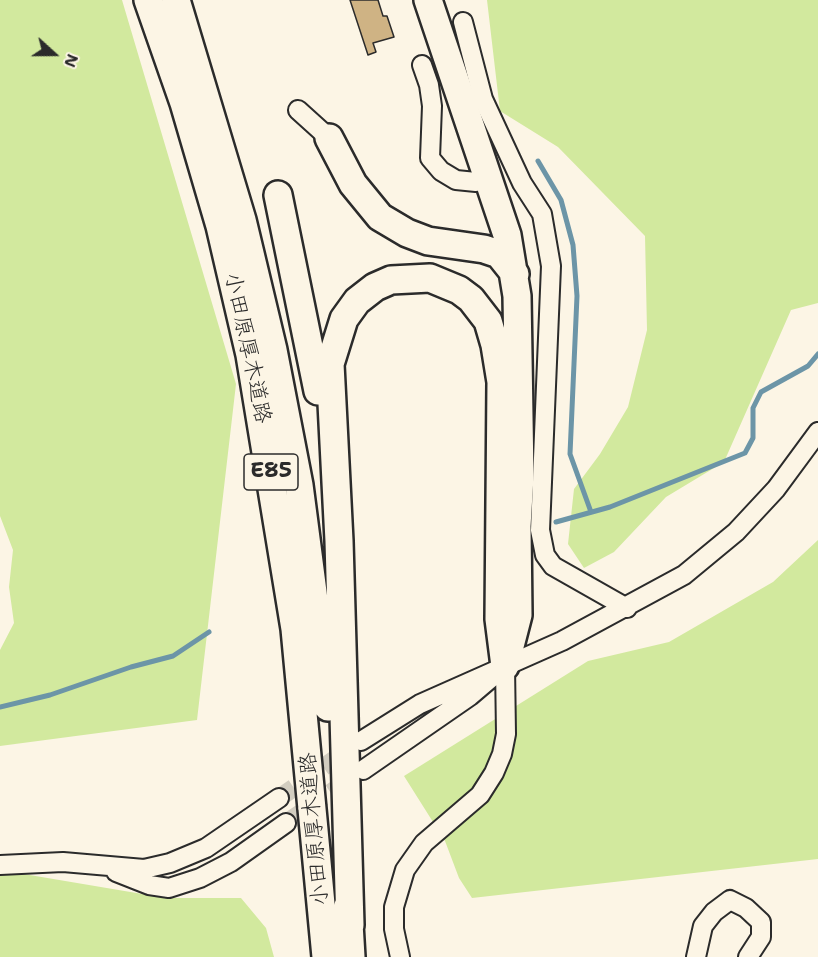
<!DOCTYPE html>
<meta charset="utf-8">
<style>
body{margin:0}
#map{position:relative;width:818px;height:957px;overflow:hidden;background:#fcf5e5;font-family:"Shantell Sans",sans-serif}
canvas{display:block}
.north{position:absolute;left:24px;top:24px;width:60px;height:60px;-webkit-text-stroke:4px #fcf5e5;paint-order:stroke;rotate:111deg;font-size:16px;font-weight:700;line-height:24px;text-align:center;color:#2b2b2b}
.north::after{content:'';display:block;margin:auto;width:21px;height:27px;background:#2b2b2b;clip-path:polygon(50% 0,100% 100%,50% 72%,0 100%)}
</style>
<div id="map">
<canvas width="818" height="957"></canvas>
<div class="north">N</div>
</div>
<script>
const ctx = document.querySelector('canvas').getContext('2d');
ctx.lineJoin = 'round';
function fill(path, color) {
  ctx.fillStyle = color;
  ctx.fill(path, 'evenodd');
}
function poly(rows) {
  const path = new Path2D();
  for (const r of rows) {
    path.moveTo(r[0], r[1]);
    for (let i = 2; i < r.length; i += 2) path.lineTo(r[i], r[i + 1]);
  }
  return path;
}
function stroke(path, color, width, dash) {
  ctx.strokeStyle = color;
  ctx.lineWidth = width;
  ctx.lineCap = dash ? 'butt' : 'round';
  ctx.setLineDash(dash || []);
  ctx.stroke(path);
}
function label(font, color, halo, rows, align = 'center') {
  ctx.font = font + ' "Shantell Sans","Klee One",sans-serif';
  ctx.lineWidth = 5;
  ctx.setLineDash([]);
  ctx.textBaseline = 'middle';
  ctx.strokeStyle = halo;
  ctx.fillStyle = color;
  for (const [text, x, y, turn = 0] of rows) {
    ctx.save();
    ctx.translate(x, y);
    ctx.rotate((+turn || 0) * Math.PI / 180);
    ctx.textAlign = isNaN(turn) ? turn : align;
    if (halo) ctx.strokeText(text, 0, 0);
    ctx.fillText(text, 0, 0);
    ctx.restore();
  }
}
const green = poly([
 [0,0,122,0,236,384,197,720,0,746,0,650,14,623,9,587,13,550,0,516],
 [487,0,818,0,818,303,791,310,724,462,666,497,614,552,584,568,568,544,574,489,600,454,628,407,647,330,645,236,558,147,500,111],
 [818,540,818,859,472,898,459,878,445,841,404,776,588,661,669,642,773,582],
 [0,870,166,898,241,898,266,928,274,957,0,957]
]);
const stream = poly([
 [538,161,561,200,573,245,577,296,570,454,591,512],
 [556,522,610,507,745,453,753,438,753,408,761,392,808,366,818,354],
 [0,707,50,695,131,667,173,656,209,632]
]);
const building = poly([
 [350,0,378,0,383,16,387,16,394,37,373,43,376,52,368,55,350,0]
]);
const minorTunnel = poly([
 [279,798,351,748],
 [286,823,352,778]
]);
const minor = poly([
 [463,22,483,99,522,183,542,214,551,266,540,530,545,555,553,566,627,608],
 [422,65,429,85,432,106,430,158,441,171,456,180,476,182],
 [298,110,329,138],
 [361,741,420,704,562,641,684,575,736,532,776,489,818,432],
 [363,770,470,696,490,679],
 [0,865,63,862,144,869,170,863,206,848,279,798],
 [116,872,149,885,169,888,200,878,231,862,286,823],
 [400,957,394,929,394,907,405,870,424,843,480,795,494,773,502,754,506,734,505,666],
 [696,957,703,926,714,912,730,900,746,908,761,922,761,937,748,957]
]);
const highway = poly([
 [148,0,184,103,220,226,250,355,295,629,326,957],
 [176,0,242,220,273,350,299,485,328,707],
 [428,0,507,235,517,296,520,477,517,526,518,615,509,650],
 [329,138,353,184,380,217,407,233,428,241,484,249,499,254,515,274],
 [278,195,318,391],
 [348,906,351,957],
 [350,925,339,541,330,364,344,319,357,301,375,287,391,280,430,278,459,290,471,299,488,321,495,345,501,382,499,619,505,666]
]);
const shields = [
 [271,472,54]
];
const shieldNames = [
 ["E85",271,472]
];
const streetNames = [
 ["小田原厚木道路",247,348,78],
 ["小田原厚木道路",315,829,-95]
];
fill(green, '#d2e99e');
stroke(stream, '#6c95a7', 5);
fill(building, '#cfb384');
stroke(building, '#2b2b2b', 1.5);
stroke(minorTunnel, '#d2cdc0', 18, [18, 9]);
stroke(minor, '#2b2b2b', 22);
stroke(highway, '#2b2b2b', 32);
stroke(minor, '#fcf5e5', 18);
stroke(highway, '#fcf5e5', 27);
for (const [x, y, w] of shields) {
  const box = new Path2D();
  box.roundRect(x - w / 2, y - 18, w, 36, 4.5);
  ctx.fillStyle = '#fcf5e5';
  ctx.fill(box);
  stroke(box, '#2b2b2b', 1.5);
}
label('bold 21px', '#2b2b2b', null, shieldNames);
label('22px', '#2b2b2b', '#fcf5e5', streetNames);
</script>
